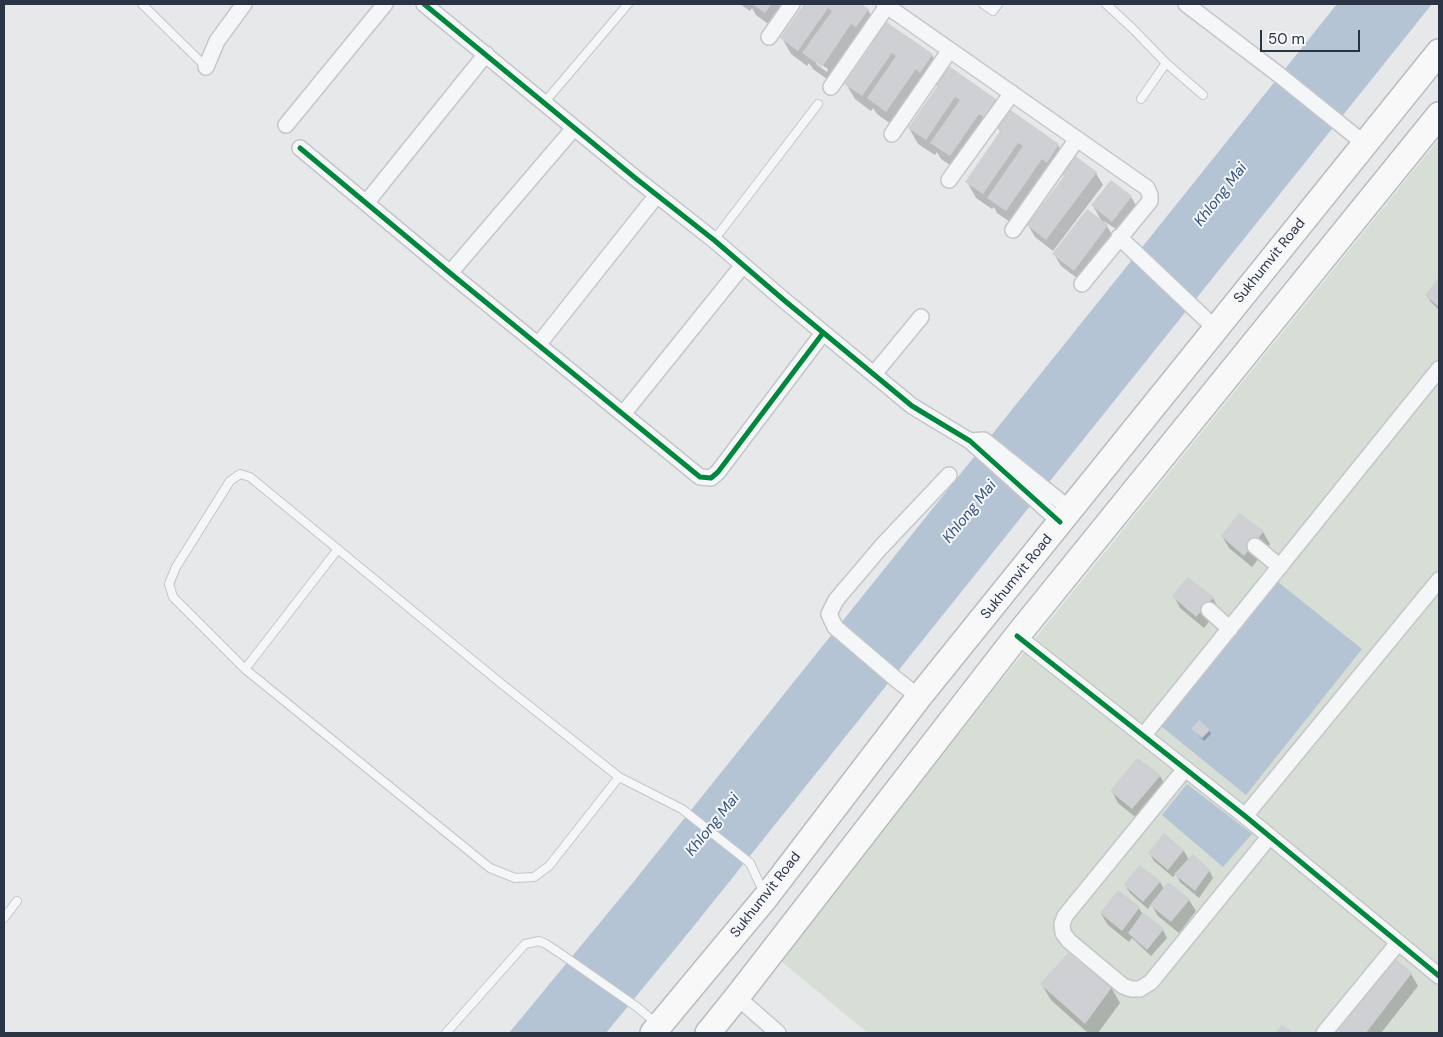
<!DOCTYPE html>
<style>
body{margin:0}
#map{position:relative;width:1443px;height:1037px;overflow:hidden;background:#e6e8ea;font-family:"DM Sans",sans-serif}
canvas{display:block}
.frame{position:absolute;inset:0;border:5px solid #2b3445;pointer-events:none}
.scale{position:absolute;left:1260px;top:30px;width:100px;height:22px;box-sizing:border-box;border:2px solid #2b3445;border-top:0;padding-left:6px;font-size:15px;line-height:18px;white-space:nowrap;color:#2b3445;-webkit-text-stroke:4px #f4f6f9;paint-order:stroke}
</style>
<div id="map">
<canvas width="1443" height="1037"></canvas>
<div class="frame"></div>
<div class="scale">50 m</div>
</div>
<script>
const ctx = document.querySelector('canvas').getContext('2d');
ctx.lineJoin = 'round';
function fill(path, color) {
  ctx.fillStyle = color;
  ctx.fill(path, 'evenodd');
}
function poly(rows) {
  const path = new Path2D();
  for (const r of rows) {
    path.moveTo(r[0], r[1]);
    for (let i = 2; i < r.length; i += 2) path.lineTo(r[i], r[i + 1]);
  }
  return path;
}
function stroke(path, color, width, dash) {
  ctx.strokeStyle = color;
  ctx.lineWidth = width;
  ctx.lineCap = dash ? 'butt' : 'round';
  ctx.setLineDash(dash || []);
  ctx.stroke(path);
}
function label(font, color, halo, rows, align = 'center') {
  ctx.font = font + ' "DM Sans",sans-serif';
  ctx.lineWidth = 4;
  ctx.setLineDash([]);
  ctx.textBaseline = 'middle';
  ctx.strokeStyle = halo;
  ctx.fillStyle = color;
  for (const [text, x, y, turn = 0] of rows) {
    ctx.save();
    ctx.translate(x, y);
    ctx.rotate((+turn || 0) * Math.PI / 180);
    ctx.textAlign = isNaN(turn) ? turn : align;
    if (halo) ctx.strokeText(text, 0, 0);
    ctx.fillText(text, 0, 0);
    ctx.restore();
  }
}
const green = poly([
 [1439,139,1439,1033,868,1033,777,958]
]);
const water = poly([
 [1337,4,1432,4,689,932,606,1033,509,1033,631,885],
 [1278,582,1362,649,1246,795,1161,726],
 [1187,784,1252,834,1223,867,1162,815]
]);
const shadow = poly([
 [740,4,790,4,774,28,756,15,752,8,750,11],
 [806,4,859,4,868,10,878,28,932,55,942,72,995,99,1005,117,1009,111,1058,145,1067,161,1016,226,997,213,994,207,992,209,976,198,967,182,1001,133,997,126,959,171,941,159,937,152,935,155,918,144,909,128,938,87,934,80,895,127,877,114,873,108,871,111,855,99,846,84,874,43,870,36,831,82,813,69,809,63,807,66,791,54,782,38],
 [816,61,828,69,827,72,816,64],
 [1062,173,1096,173,1103,185,1053,251,1035,237,1028,225,1065,177],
 [1131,197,1138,208,1120,232,1104,221,1114,238,1081,281,1061,266,1054,254,1102,222,1093,206],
 [1439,279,1439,310,1431,302,1426,295],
 [1240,514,1263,532,1270,544,1252,567,1229,548,1222,536],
 [1174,596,1213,598,1219,609,1204,628,1180,608],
 [1192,729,1209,730,1211,734,1204,741],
 [1160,776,1167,788,1139,820,1118,803,1112,791],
 [1164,835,1184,851,1189,860,1209,870,1213,878,1199,898,1180,882,1176,874,1173,877,1154,861,1149,853],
 [1160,882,1164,889,1189,900,1196,911,1179,933,1158,916,1151,904,1148,909,1130,893,1125,885],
 [1139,908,1143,915,1163,930,1167,938,1151,956,1132,938,1129,942,1108,925,1101,914],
 [1396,961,1411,974,1418,986,1381,1033,1341,1033,1340,1030],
 [1042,985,1111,987,1120,1003,1098,1033,1088,1033,1051,1000]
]);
const building = poly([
 [752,4,771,4,765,13],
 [804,4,861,4,869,9,856,27,851,24,822,67,802,53,832,11,828,8,798,51,780,38],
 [882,19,933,54,920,73,916,69,886,112,867,98,896,56,892,53,862,96,844,84,874,41,870,38],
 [946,64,996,99,984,117,979,114,950,156,930,143,960,100,955,97,926,140,908,128,938,85,934,82],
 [1009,109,1059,144,1047,163,1042,159,1006,211,987,198,1023,146,1018,143,983,194,965,182,1001,130,997,128],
 [1074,155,1097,172,1046,240,1027,225,1064,176,1061,173],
 [1111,180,1132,196,1112,222,1091,205],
 [1087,209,1108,225,1074,271,1052,254],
 [1439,277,1439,307,1425,295],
 [1239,513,1264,531,1244,556,1221,536],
 [1188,577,1214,597,1196,617,1172,596],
 [1199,720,1210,730,1202,738,1191,729],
 [1137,758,1161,775,1132,809,1110,791],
 [1164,833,1184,850,1168,870,1148,853],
 [1193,854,1210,870,1195,891,1174,874],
 [1139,865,1161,881,1143,902,1124,885],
 [1168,882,1190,899,1171,922,1150,905],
 [1118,890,1140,907,1122,931,1100,913],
 [1143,912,1164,929,1147,950,1128,933],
 [1068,953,1112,987,1085,1024,1040,984],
 [1396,959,1412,973,1366,1033,1342,1033,1338,1030],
 [1282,1025,1294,1033,1275,1033]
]);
const service = poly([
 [142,4,206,67],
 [983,4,993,11,998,4],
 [1106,4,1133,29,1166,63,1141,99],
 [1166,63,1203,95],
 [544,103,628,4],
 [714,240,818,104],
 [245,669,338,549],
 [619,777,549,866,534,877,515,878,490,868,245,669,173,597,169,584,176,567,230,481,240,474,250,477,503,685,619,777,682,809,750,863,764,893],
 [4,918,17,901],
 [446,1033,525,944,539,941,546,944,564,956,637,1007,656,1023]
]);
const minor = poly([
 [424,4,634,177,714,240,785,301,912,406,970,441,1060,522],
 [884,4,1147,188,1150,195,1150,201,1082,284],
 [1186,4,1278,74,1365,144],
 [769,37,792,4],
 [206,67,217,41,244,4],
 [831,87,887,6],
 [286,125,385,4],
 [892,134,950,50],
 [300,148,450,273,700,477,711,478,718,472,823,333],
 [949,180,1012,93],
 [366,203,486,54],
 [1013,230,1077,139],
 [1119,237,1216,329],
 [450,273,574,128],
 [538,345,657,195],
 [874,374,921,317],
 [623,414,743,265],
 [970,441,984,440,1071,510],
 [1255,546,1280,567],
 [1209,610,1230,629],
 [1017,636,1245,816,1439,976],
 [919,697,897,680,835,627,829,614,836,600,881,547,949,475],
 [1143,736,1439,369],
 [1185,769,1065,916,1062,924,1063,933,1069,941,1123,986,1131,989,1140,989,1151,982,1269,837],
 [1245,816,1439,580],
 [737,997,778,1033],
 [1324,1033,1398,943]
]);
const trunk = poly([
 [653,1033,766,897,919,697,1439,52],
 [708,1033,737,997,1017,636,1439,115]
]);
const cycleway = poly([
 [424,4,634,177,714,240,785,301,912,406,970,441,1060,522],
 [300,148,450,273,700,477,711,478,718,472,823,333],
 [1017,636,1245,816,1439,976]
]);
const streetNames = [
 ["Sukhumvit Road",1270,261,-51],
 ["Sukhumvit Road",1017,577,-51],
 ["Sukhumvit Road",766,895,-52]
];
const waterNames = [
 ["Khlong Mai",1221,195,-52],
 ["Khlong Mai",970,512,-51],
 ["Khlong Mai",713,825,-51]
];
fill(green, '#d6ded6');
fill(water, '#b4c4d5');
fill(shadow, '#0003');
fill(building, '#ced0d3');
stroke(service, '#c4c6c8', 10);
stroke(minor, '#c4c6c8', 18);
stroke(trunk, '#b8bbbf', 28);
stroke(service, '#f5f6f7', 8);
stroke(minor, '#f5f6f7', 15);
stroke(trunk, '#f8f8f8', 25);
stroke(cycleway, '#00873e', 5);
label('14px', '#2b3445', '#f4f6f9', streetNames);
label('italic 15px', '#34527a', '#f4f6f9', waterNames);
</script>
